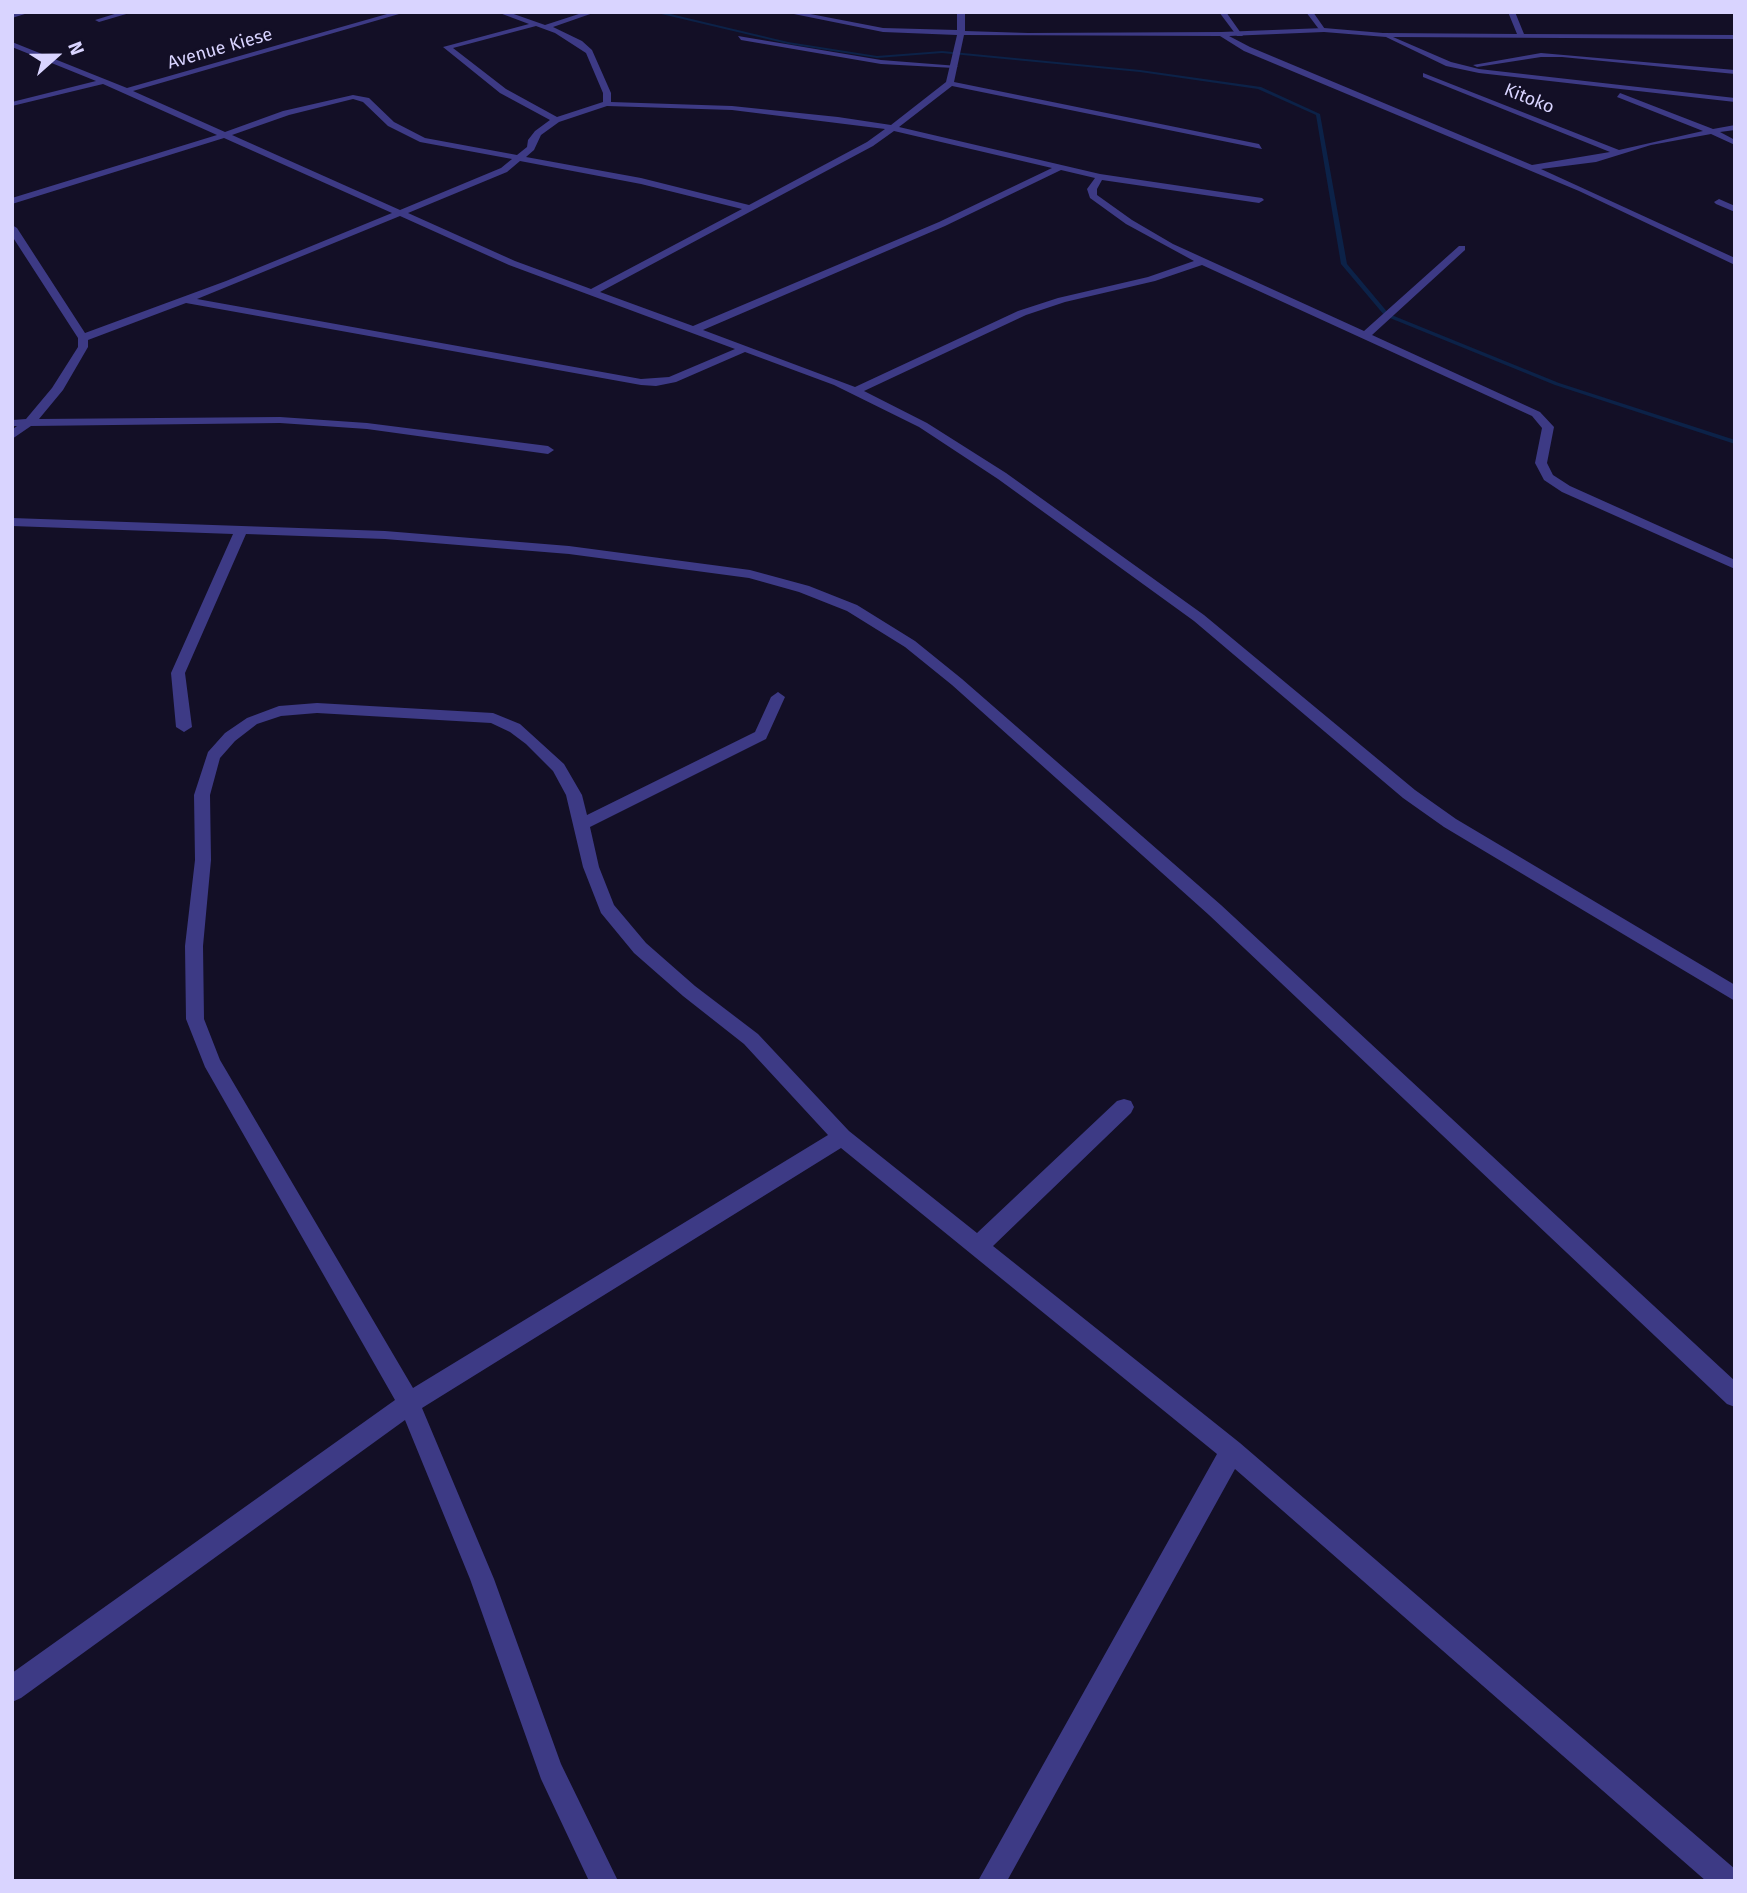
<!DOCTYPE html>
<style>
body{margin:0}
#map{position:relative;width:1747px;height:1893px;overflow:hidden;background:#130f26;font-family:"Fira Sans",sans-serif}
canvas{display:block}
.frame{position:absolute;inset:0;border:14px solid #d9d4ff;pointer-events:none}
.north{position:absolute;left:21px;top:21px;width:70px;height:70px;-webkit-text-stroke:5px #130f26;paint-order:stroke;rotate:69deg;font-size:19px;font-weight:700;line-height:28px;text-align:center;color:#d9d4ff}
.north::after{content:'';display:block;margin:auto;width:24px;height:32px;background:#d9d4ff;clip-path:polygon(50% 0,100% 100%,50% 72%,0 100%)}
</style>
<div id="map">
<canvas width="1747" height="1893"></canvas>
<div class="frame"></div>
<div class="north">N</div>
</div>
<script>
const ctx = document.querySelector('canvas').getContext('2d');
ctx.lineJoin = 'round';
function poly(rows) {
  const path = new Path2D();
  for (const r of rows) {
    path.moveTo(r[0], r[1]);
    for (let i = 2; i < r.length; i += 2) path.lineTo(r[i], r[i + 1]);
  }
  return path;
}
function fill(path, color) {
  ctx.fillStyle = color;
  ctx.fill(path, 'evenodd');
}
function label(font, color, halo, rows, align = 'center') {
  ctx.font = font + ' "Fira Sans",sans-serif';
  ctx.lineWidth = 5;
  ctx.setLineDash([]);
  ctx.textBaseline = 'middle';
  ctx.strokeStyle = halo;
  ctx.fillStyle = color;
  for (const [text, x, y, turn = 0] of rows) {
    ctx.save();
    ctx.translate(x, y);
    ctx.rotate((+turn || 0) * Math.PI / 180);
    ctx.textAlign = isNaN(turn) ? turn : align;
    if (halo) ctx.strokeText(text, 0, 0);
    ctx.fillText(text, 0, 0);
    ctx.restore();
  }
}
const stream = poly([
 [653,12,662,12,788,42,877,56,942,51,1140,70,1261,87,1320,114,1347,264,1389,314,1559,383,1735,440,1735,444,1555,385,1385,316,1341,264,1316,115,1258,89,1140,72,942,53,877,58,788,44,653,12]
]);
const service = poly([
 [1219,12,1226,12,1243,36,1237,36,1219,12],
 [1306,12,1313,12,1327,32,1321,32,1306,12],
 [738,36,881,60,958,66,954,68,881,64,741,40,738,36]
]);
const minor = poly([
 [29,12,28,13,12,18,12,14,29,12],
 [121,12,133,12,99,22,95,20,121,12],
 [394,12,406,12,133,91,225,132,283,111,353,95,369,98,394,122,425,138,517,155,527,147,528,140,535,131,550,120,500,93,443,47,529,24,497,12,508,12,545,25,585,12,596,12,553,27,582,41,592,50,611,93,611,102,732,106,838,117,891,125,946,82,957,35,883,32,784,12,800,12,883,28,957,30,957,12,965,12,965,31,1028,33,1221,32,1324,28,1383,33,1517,34,1508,12,1515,12,1524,34,1735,35,1735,39,1393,37,1451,62,1479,69,1735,98,1735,102,1479,73,1446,66,1386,37,1324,32,1229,36,1250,47,1532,165,1610,152,1423,77,1423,73,1619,150,1703,131,1617,97,1620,93,1713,129,1735,125,1735,130,1720,132,1735,140,1735,145,1711,134,1651,145,1596,162,1541,169,1735,258,1735,265,1579,191,1244,51,1220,36,964,35,954,82,1259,144,1262,149,952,86,899,127,1100,174,1262,198,1264,200,1259,203,1102,180,1097,189,1097,195,1132,220,1173,244,1364,331,1459,246,1465,246,1465,250,1372,335,1540,412,1554,427,1547,463,1553,475,1570,486,1735,560,1735,569,1562,492,1544,480,1535,463,1542,428,1532,416,1202,265,1155,281,1065,302,1026,315,864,391,927,423,1006,473,1204,615,1415,790,1456,819,1735,985,1735,1001,1444,827,1403,798,1194,621,998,479,919,427,834,385,745,352,676,382,656,386,641,385,186,303,88,340,88,347,63,390,39,419,280,417,367,423,548,446,554,450,548,454,367,429,280,423,31,426,12,439,12,430,17,426,12,426,12,420,26,419,52,388,78,347,78,338,12,236,12,225,17,228,85,333,226,281,392,213,224,138,12,204,12,198,217,135,103,84,12,106,12,102,96,81,12,47,12,42,127,88,394,12],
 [536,26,555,33,586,53,603,93,603,102,557,117,506,89,453,48,536,26],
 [353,99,363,102,388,126,420,142,512,159,501,168,400,210,232,135,289,115,353,99],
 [607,106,732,110,885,129,867,142,749,205,641,178,526,157,534,150,541,135,559,122,607,106],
 [894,131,1052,168,939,222,693,326,600,292,873,146,894,131],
 [520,161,641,184,742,209,591,289,515,261,408,213,507,172,520,161],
 [1061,170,1095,178,1087,189,1090,198,1126,224,1194,261,1148,277,1058,298,1018,311,855,387,703,330,945,226,1061,170],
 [400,216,509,265,735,349,669,377,641,379,197,299,400,216],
 [1541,53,1735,70,1735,74,1562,57,1541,57,1477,67,1473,65,1541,53],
 [1719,199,1735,206,1735,212,1716,204,1714,202,1719,199],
 [12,518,385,531,569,546,750,570,809,586,857,605,915,641,962,679,1221,905,1735,1381,1735,1407,1727,1404,1209,915,952,685,905,647,847,611,799,592,749,578,569,554,385,539,246,534,185,673,192,727,184,732,176,727,171,673,233,534,12,526,12,518],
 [778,692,785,697,766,739,590,827,599,867,614,905,646,943,695,986,758,1034,849,1131,977,1233,1117,1101,1124,1099,1131,1101,1134,1107,1131,1113,993,1246,1240,1443,1735,1869,1735,1881,1706,1881,1235,1469,1007,1881,978,1881,1217,1454,841,1148,422,1408,494,1579,561,1764,618,1881,589,1881,541,1779,470,1579,405,1420,21,1698,12,1702,12,1673,395,1400,205,1067,186,1019,185,946,195,860,194,795,208,752,225,733,247,718,279,706,317,703,493,713,520,724,564,764,582,795,587,815,755,732,771,697,778,692],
 [317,713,491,723,510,732,526,744,553,771,566,795,583,867,601,913,634,953,683,996,744,1044,828,1135,413,1388,220,1060,204,1019,203,946,211,860,210,795,220,758,235,741,257,724,281,716,317,713]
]);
const farStreetnames = [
 ["Avenue Kiese",220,49,-16],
 ["Kitoko",1529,99,22]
];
fill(stream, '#0c2248');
fill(service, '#3d3a85');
fill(minor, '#3d3a85');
label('18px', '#d9d4ff', '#130f26', farStreetnames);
</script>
